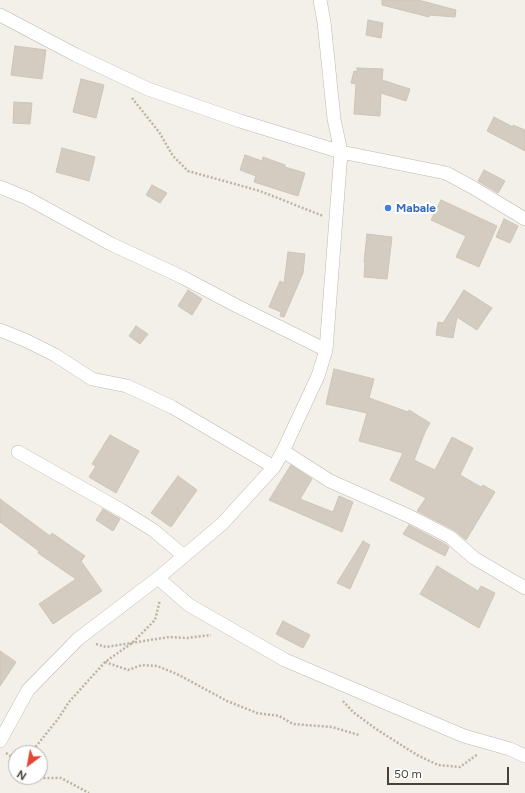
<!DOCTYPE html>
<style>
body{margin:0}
#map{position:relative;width:525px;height:793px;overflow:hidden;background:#f3f0ea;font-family:Figtree,sans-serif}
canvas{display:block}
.north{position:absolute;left:8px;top:745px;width:40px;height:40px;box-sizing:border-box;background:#fff;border:1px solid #b5b3b0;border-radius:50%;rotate:212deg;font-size:11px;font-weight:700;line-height:16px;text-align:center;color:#474139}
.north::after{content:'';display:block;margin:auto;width:14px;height:18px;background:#e44731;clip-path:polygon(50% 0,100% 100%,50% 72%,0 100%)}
.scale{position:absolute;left:387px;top:767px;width:122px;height:18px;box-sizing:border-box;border:2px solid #474139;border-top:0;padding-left:5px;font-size:12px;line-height:14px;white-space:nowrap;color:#474139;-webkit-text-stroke:3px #fff;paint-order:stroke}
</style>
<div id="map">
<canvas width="525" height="793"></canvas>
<div class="north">N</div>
<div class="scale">50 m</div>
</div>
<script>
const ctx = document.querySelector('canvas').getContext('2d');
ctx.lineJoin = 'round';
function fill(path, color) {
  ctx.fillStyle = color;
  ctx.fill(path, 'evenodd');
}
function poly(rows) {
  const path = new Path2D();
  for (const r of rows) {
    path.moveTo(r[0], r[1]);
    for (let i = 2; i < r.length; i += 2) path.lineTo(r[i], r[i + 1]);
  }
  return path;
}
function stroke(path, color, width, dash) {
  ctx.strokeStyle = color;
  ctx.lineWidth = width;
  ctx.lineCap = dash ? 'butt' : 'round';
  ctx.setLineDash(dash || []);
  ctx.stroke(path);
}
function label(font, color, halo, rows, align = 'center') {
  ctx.font = font + ' Figtree,sans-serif';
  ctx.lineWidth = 4;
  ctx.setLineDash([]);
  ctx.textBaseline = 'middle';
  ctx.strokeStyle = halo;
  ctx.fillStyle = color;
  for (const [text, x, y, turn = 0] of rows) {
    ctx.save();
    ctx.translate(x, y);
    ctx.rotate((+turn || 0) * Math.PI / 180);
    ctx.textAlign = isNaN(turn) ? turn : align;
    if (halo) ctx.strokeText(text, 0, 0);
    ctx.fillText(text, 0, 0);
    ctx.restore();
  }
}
const building = poly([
 [382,0,418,0,456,10,455,17,429,15,429,17,382,5,382,0],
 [368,20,383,23,381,38,366,35,368,20],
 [15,46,46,50,42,79,11,75,15,46],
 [357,68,383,69,382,80,410,89,406,101,381,93,380,116,354,114,356,84,351,83,354,71,357,72,357,68],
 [81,79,104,85,96,118,73,112,81,79],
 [14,102,32,103,30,124,13,123,14,102],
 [494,117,513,127,513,125,525,130,525,151,487,131,494,117],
 [62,148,95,157,89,181,56,172,62,148],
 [245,155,262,161,263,157,285,165,285,167,305,173,298,196,254,182,256,176,240,170,245,155],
 [484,170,505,181,498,193,478,181,484,170],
 [152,185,167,193,160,203,146,195,152,185],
 [441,200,497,226,479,267,456,257,466,236,431,220,441,200],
 [504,219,518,226,510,243,496,237,504,219],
 [367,234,392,237,387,279,364,277,365,262,364,262,367,234],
 [288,252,305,254,303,273,284,317,280,316,281,312,269,307,280,281,284,283,288,252],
 [188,290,202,299,192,315,178,306,188,290],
 [464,290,492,308,477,330,457,317,453,338,436,335,438,322,443,323,464,290],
 [136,326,148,334,140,344,129,336,136,326],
 [334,369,374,379,369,398,408,412,409,410,430,423,425,432,414,460,435,470,452,437,473,448,460,475,481,487,483,485,495,492,466,540,454,530,417,511,426,498,390,480,403,453,359,441,367,413,326,404,334,369],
 [110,435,139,451,116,493,89,477,96,466,92,464,110,435],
 [291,465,312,479,300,499,333,512,339,496,353,502,342,532,269,500,291,465],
 [178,476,197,490,171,527,151,513,178,476],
 [0,499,50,536,52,533,85,556,81,561,102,591,53,624,39,604,76,579,38,553,39,551,0,522,0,499],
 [103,509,120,519,113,531,96,520,103,509],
 [409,525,445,544,449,547,445,556,403,534,409,525],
 [363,541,370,545,350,589,337,583,363,541],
 [437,566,478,591,481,586,495,593,479,628,420,594,437,566],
 [283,621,310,635,303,648,276,634,283,621],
 [0,651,16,662,0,686,0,651]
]);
const path = poly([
 [132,98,159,132,173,156,188,171,260,191,323,216],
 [96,644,106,647,169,637,187,638,211,635],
 [105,662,128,670,142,665,157,666,177,674,227,701,257,713,279,716,293,724,332,727,359,735],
 [343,701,353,712,376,729,417,755,438,765,460,767,478,754],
 [6,753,16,760],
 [11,757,17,752,33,750,58,719,69,702,105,662,132,643,155,620,160,600],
 [40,776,44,778,61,778,89,793]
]);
const street = poly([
 [0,15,76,55,148,89,240,121,341,152,446,173,472,187,525,219],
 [0,187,27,198,111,244,182,277,237,306,326,350],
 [0,330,27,341,55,355,92,379,127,386,172,407,274,467],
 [283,451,330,481,409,516,450,537,474,558,525,588],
 [18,452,121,510,153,530,184,556],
 [158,578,189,605,285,660,464,736,510,749,525,756],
 [0,741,28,690,78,639,158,578,222,524,274,467,283,451,318,376,326,350,341,152,334,119,324,22,320,0]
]);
const markers = [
 [388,208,4,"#3f7fe0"]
];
const shopNames = [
 ["Mabale",396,208]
];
fill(building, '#d4ccc1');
stroke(building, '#cec4b5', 1);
stroke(street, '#beb8ae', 14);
stroke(path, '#beb3a0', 2.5, [2, 2]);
stroke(street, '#fff', 13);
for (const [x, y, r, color] of markers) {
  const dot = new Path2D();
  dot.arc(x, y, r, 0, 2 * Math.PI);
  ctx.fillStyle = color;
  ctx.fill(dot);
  stroke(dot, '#fff', 1.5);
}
label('bold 12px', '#366cbe', '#fff', shopNames, 'left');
</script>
